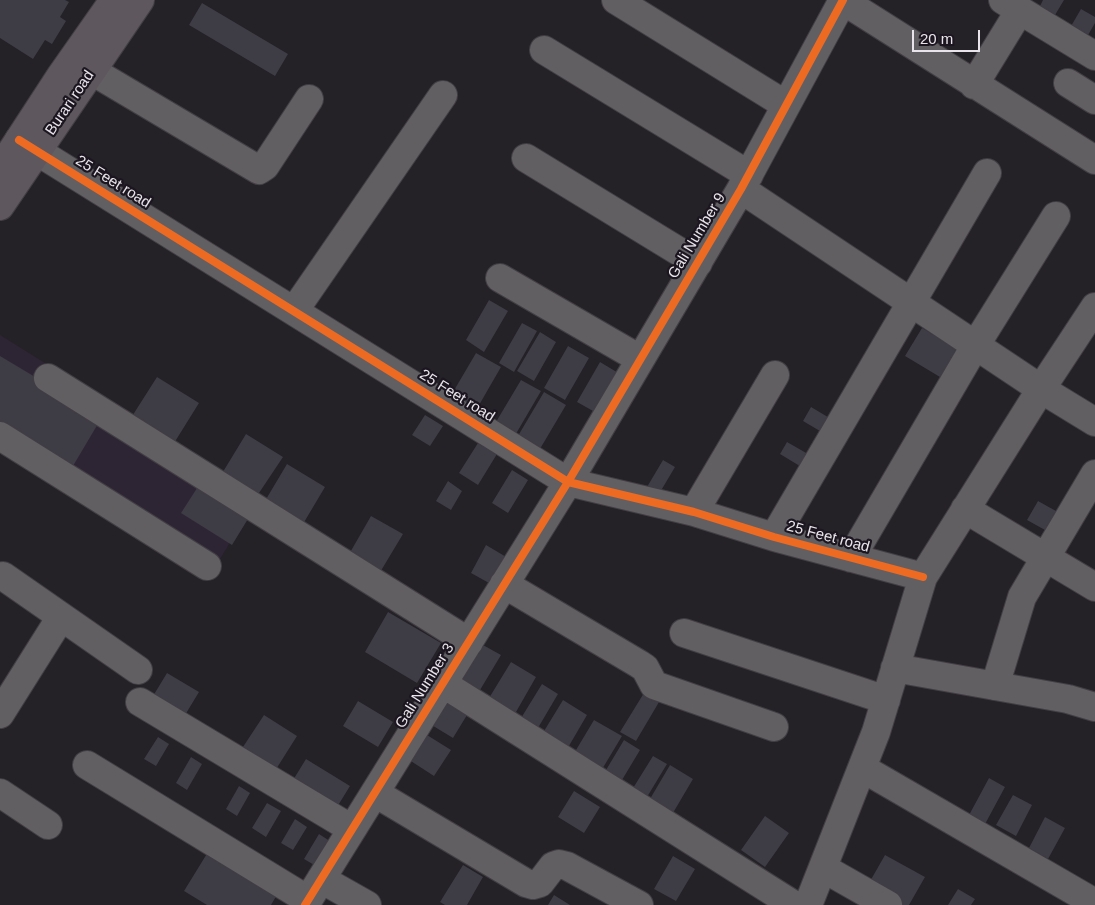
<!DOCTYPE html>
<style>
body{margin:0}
#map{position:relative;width:1095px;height:905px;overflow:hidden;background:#242127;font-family:Helvetica,sans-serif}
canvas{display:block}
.scale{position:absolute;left:912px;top:30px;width:68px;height:22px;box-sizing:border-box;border:2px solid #e9e4eb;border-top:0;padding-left:6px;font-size:15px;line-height:18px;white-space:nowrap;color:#e9e4eb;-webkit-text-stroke:4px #1c1620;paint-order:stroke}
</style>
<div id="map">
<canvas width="1095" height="905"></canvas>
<div class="scale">20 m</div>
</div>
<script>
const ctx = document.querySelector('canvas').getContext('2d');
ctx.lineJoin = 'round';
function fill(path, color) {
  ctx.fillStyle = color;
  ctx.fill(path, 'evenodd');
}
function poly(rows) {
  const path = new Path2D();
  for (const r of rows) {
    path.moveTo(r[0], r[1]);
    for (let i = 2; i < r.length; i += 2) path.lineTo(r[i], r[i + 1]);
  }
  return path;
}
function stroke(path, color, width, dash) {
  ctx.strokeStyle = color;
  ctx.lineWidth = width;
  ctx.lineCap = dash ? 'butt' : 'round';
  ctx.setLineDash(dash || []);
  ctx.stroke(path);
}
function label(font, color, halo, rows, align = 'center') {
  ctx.font = font + ' Helvetica,sans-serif';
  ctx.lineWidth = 4.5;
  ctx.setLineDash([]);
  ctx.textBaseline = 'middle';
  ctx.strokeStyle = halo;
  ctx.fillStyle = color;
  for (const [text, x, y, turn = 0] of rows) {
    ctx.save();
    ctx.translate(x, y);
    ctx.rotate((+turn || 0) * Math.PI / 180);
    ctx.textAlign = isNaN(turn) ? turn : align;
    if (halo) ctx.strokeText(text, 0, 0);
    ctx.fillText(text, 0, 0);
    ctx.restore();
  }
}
const built = poly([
 [0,335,258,496,214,569,0,432]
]);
const building = poly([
 [0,0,65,0,69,2,60,17,66,21,52,44,45,40,33,59,0,38],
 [1043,0,1064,0,1055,15,1040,6],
 [202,3,288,54,275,76,189,25],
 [1081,9,1095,17,1095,23,1084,42,1067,33],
 [489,300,508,311,484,352,466,340],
 [522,323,537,331,514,372,499,363],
 [922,328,962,351,945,380,905,356],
 [540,332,556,342,534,381,517,371],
 [568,346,589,358,565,400,544,388],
 [476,353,501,367,471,419,446,404],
 [0,356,102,417,70,471,0,430],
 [600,362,625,377,602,416,577,402],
 [157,377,199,403,171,448,129,421],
 [521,380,541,391,510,444,490,432],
 [544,392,566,405,534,459,512,446],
 [811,407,838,423,830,437,803,421],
 [425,415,443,426,430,446,412,435],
 [246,434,283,457,253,502,218,480],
 [787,442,815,458,808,471,780,454],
 [478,443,497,454,478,485,459,473],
 [663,460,675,467,659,494,647,487],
 [287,464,325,487,300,529,262,506],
 [512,470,528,480,508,513,492,503],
 [448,481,462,491,451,510,436,501],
 [201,482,251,514,232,545,181,513],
 [1038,501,1065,516,1054,535,1027,520],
 [371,516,403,534,379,574,348,556],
 [486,545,513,561,498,588,471,573],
 [388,612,441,643,417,683,365,652],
 [474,640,501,655,477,695,451,679],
 [511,662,536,677,512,719,486,703],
 [167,673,199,692,182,720,150,701],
 [542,684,558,694,535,733,518,723],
 [647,688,662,697,636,741,620,732],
 [439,698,467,715,453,738,425,721],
 [563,700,587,715,566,751,541,736],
 [358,701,393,722,378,747,343,726],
 [264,715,297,736,273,774,239,753],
 [594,720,622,736,598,776,570,760],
 [419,730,451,750,434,776,403,756],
 [158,737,169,744,156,766,144,759],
 [624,740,640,750,619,785,603,775],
 [653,756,667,764,644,802,630,793],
 [191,757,202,764,187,790,176,783],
 [306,759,350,786,334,812,290,785],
 [670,765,693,779,670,818,647,804],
 [989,778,1005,787,984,826,968,817],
 [239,786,250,793,237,816,226,809],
 [574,791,600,807,584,833,558,817],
 [1013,795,1032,805,1016,836,996,825],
 [267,803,281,811,266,837,252,828],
 [765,816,789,833,765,867,741,850],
 [1045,817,1065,828,1048,859,1029,848],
 [295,819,307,827,293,850,281,843],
 [319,834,336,845,321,869,304,859],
 [208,852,278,893,271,905,207,905,184,891],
 [885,855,925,877,909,905,892,905,865,890],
 [673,856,695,869,676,901,654,889],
 [463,865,483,877,467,905,445,905,440,902],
 [958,889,975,899,971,905,948,905],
 [554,895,570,905,548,905]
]);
const minor = poly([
 [616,0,786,105],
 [842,0,1095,160],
 [1003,0,1095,56],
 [544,50,749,175],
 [92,71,259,170,265,166,309,99],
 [1068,83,1095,100],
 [974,85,1020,10],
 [19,140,568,482,694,512,774,537,923,577],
 [526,158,698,263],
 [741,189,1041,389,923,577,876,732,808,905],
 [500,278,640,359],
 [1095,307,1041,389,1095,422],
 [294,311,443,95],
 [48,378,469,642],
 [0,436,207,566],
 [965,509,1095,587],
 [694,512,775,375],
 [774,537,987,173],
 [851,558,975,346,1056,216],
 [3,576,138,670],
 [504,584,639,664,645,668,654,685,774,727],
 [684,633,886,700],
 [895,668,1068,699,1095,707],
 [442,683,794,905],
 [995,686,1022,597,1095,474],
 [140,702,352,829],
 [0,714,61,617],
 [87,765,308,900],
 [862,768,1095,903],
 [0,793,48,825],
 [375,793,526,883,533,885,540,883,553,866,559,864,567,866,639,905],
 [823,868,888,905],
 [321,879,367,905],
 [305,905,568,482,741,189,843,0]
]);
const major = poly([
 [0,169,62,74,114,0],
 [0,206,140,0]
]);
const cycleway = poly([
 [19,140,568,482,694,512,774,537,923,577],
 [305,905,568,482,741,189,843,0]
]);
const streetNames = [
 ["Burari road",70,103,-56],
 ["25 Feet road",113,182,32],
 ["Gali Number 9",697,236,-59],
 ["25 Feet road",457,396,32],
 ["25 Feet road",828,537,15],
 ["Gali Number 3",425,686,-58]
];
fill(built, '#2e2534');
fill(building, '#3e3c45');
stroke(minor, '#423e44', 30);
stroke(major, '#423e44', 30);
stroke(minor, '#625f63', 28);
stroke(major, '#5e585e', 28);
stroke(cycleway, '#ed6a23', 8);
label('15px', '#e9e4eb', '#1c1620', streetNames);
</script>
